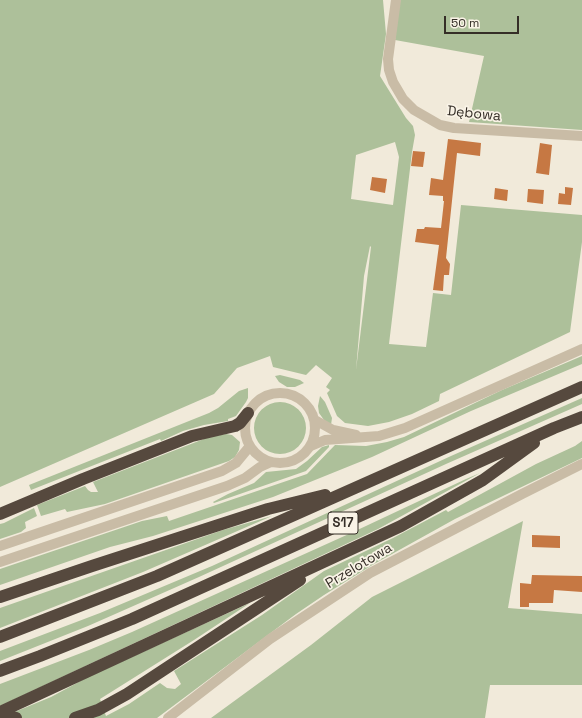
<!DOCTYPE html>
<meta charset="utf-8">
<style>
body{margin:0}
#map{position:relative;width:582px;height:718px;overflow:hidden;background:#f1eada;font-family:"Space Grotesk",sans-serif}
canvas{display:block}
.scale{position:absolute;left:444px;top:16px;width:75px;height:18px;box-sizing:border-box;border:2px solid #352e27;border-top:0;padding-left:5px;font-size:12px;line-height:14px;white-space:nowrap;color:#352e27;-webkit-text-stroke:3px #f9f3e6;paint-order:stroke}
</style>
<div id="map">
<canvas width="582" height="718"></canvas>
<div class="scale">50 m</div>
</div>
<script>
const ctx = document.querySelector('canvas').getContext('2d');
ctx.lineJoin = 'round';
function fill(path, color) {
  ctx.fillStyle = color;
  ctx.fill(path, 'evenodd');
}
function poly(rows) {
  const path = new Path2D();
  for (const r of rows) {
    if (r.length === 3) {
      path.moveTo(r[0] + r[2], r[1]);
      path.arc(r[0], r[1], r[2], 0, 2 * Math.PI);
      continue;
    }
    path.moveTo(r[0], r[1]);
    for (let i = 2; i < r.length; i += 2) path.lineTo(r[i], r[i + 1]);
  }
  return path;
}
function stroke(path, color, width, dash) {
  ctx.strokeStyle = color;
  ctx.lineWidth = width;
  ctx.lineCap = dash ? 'butt' : 'round';
  ctx.setLineDash(dash || []);
  ctx.stroke(path);
}
function label(font, color, halo, rows, align = 'center') {
  ctx.font = font + ' "Space Grotesk",sans-serif';
  ctx.lineWidth = 3.5;
  ctx.setLineDash([]);
  ctx.textBaseline = 'middle';
  ctx.strokeStyle = halo;
  ctx.fillStyle = color;
  for (const [text, x, y, turn = 0] of rows) {
    ctx.save();
    ctx.translate(x, y);
    ctx.rotate((+turn || 0) * Math.PI / 180);
    ctx.textAlign = isNaN(turn) ? turn : align;
    if (halo) ctx.strokeText(text, 0, 0);
    ctx.fillText(text, 0, 0);
    ctx.restore();
  }
}
const green = poly([
 [0,0,383,0,386,34,380,76,406,118,413,126,415,135,412,152,389,344,426,347,433,293,451,295,461,205,582,215,582,242,570,332,440,394,439,401,412,414,389,422,368,426,345,423,337,416,327,393,330,390,326,387,332,378,316,365,306,375,273,367,270,356,237,368,214,394,0,487],
 [395,142,399,157,393,205,351,199,356,155],
 [370,246,371,247,356,370,364,276],
 [400,0,582,0,582,130,469,122,484,56,395,40],
 [582,356,582,364,471,411,372,457,273,497,153,536,110,547,0,585,0,569,142,521,167,516,169,521,307,474,335,445,366,446,387,442,404,437,502,390],
 [280,375,300,380,304,383,295,387,287,387,279,382,275,376],
 [248,388,248,398,246,402,236,416,228,419,228,421,204,425,183,431,161,441,160,439,31,490,29,485,209,413,218,408,239,391],
 [320,396,325,402,332,418,331,425,324,420,319,413,318,406],
 [582,398,582,404,446,464,199,577,88,626,0,661,0,651,100,613,212,566,451,456],
 [280,428,26],
 [226,434,232,435,240,442,239,450,235,457,229,461,105,504,67,512,65,509,41,516,37,505,85,486,88,490,91,492,98,492,93,482,209,437],
 [582,441,582,458,455,519,374,564,324,595,296,614,157,718,0,718,51,697,88,677,250,603,194,640,100,699,106,716,129,704,160,683,167,688,175,689,181,684,174,671,262,615,324,571,393,538,446,510,448,512,536,464,575,446],
 [329,445,329,447,306,471,214,503,213,502,228,494,254,483,266,472,296,469,307,461,322,447],
 [480,473,378,529,0,706,0,684,89,650,132,632,351,533,466,479],
 [34,508,37,516,25,522,26,528,21,532,0,539,0,524,4,523],
 [272,516,143,572,0,628,0,608,223,530],
 [523,521,508,608,582,614,582,685,490,685,485,718,211,718,311,645,372,597]
]);
const building = poly([
 [448,139,481,143,480,156,457,153,446,258,450,264,449,275,444,275,443,291,433,290,439,245,415,242,417,229,424,229,425,227,441,228,444,201,443,201,443,196,429,195,431,178,443,180],
 [540,143,552,145,549,175,536,173],
 [413,151,425,152,423,167,411,166],
 [372,177,387,179,385,193,370,190],
 [565,187,573,188,571,205,558,204,559,193,565,194],
 [495,188,508,190,507,201,494,199],
 [528,189,544,190,543,204,527,202],
 [532,535,560,536,560,548,532,547],
 [532,575,582,576,582,592,554,590,553,603,529,603,529,607,520,607,520,583,531,584]
]);
const minor = poly([
 [396,0,388,59,389,70,393,82,403,99,414,110,440,125,454,128,582,136],
 [280,428,35],
 [315,420,333,430,356,435],
 [311,446,325,440,379,436,405,428,582,349],
 [0,546,222,471,236,463,250,446],
 [0,562,227,486,245,478,260,467,271,462],
 [168,718,270,639,370,573,522,494,582,464]
]);
const highway = poly([
 [0,514,83,479,192,436,235,426,240,423,248,413],
 [0,597,92,566,268,509,325,495],
 [0,637,157,576,582,387],
 [0,671,40,656,132,619,554,428,582,417],
 [0,712,401,526,483,480,534,443],
 [0,713,16,718],
 [75,718,98,710,127,694,300,580]
]);
const shields = [
 [343,523,30]
];
const shieldNames = [
 ["S17",343,523]
];
const streetNames = [
 ["Dębowa",474,114,6],
 ["Przelotowa",359,566,-31]
];
fill(green, '#adc09a');
fill(building, '#c67843');
stroke(minor, '#c9bca6', 10);
stroke(highway, '#56493e', 12);
for (const [x, y, w] of shields) {
  const box = new Path2D();
  box.roundRect(x - w / 2, y - 11, w, 22, 3);
  ctx.fillStyle = '#f9f3e6';
  ctx.fill(box);
  stroke(box, '#352e27', 1);
}
label('bold 13px', '#352e27', null, shieldNames);
label('14px', '#352e27', '#f9f3e6', streetNames);
</script>
